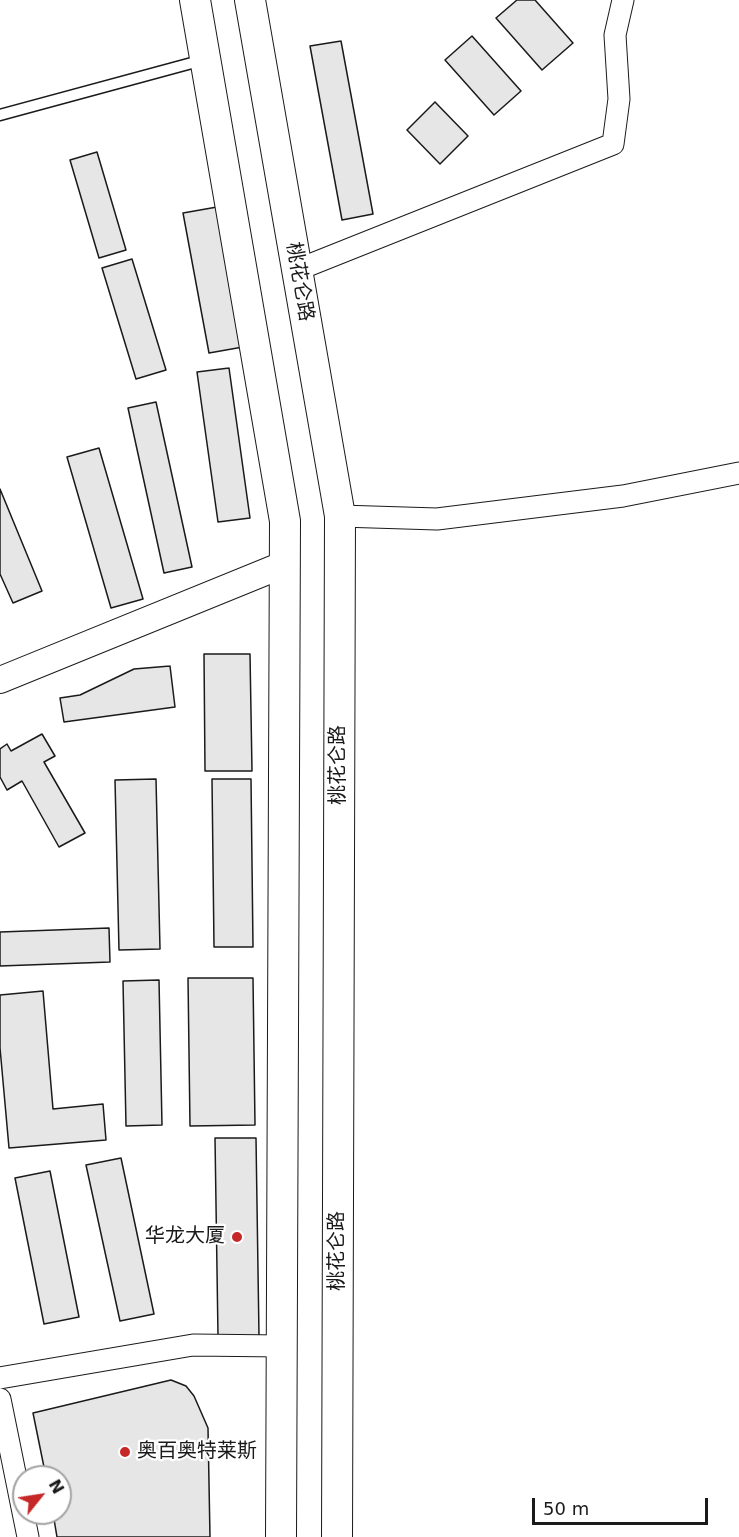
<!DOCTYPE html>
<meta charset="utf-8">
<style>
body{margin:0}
#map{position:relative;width:739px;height:1537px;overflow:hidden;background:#fff;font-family:"DejaVu Sans",sans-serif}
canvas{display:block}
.north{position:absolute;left:12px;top:1465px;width:60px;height:60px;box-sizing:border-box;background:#fff;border:2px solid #a3a3a3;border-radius:50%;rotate:60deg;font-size:16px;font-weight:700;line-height:24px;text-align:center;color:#1a1a1a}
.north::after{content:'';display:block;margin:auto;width:21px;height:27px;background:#c62828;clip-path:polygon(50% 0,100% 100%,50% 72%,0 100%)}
.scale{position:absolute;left:532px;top:1498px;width:176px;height:27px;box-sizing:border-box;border:3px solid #1a1a1a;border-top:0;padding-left:8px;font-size:18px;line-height:21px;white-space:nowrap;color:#1a1a1a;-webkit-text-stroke:4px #fff;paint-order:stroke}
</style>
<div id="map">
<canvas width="739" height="1537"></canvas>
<div class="north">N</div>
<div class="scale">50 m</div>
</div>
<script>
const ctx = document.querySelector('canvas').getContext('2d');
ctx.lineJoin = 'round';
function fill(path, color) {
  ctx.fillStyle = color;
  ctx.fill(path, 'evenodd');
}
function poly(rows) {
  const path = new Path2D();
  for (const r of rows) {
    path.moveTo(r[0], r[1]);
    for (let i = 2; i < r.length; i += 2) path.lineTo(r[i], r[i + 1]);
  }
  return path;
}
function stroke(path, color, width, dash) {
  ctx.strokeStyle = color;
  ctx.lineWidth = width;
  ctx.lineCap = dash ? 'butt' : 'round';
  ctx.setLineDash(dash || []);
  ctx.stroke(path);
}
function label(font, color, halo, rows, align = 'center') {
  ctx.font = font + ' "DejaVu Sans","Noto Sans SC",sans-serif';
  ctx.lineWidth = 4.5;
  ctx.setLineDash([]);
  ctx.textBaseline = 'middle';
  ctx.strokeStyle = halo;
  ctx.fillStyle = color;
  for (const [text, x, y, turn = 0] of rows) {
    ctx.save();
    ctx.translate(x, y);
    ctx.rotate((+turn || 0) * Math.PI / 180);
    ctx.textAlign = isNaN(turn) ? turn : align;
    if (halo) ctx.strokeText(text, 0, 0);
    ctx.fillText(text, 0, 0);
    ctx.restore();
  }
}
const building = poly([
 [517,0,535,0,573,43,542,70,496,18,517,0],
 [472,36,521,91,494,115,445,60,472,36],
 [341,41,373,214,342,220,310,46,341,41],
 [435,102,468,136,440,164,407,130,435,102],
 [97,152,126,250,99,258,70,160,97,152],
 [217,207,243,347,209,353,183,213,217,207],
 [132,259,166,370,136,379,102,268,132,259],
 [229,368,250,518,218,522,197,372,229,368],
 [156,402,192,567,164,573,128,408,156,402],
 [99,448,143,599,111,608,67,457,99,448],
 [0,489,42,591,13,603,0,574,0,489],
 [204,654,250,654,252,771,205,771,204,654],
 [170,666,175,707,64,722,60,698,80,695,134,669,170,666],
 [42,734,55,756,44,762,85,833,59,847,22,781,7,790,0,777,0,749,7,744,11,751,42,734],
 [156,779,160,949,119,950,115,780,156,779],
 [212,779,251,779,253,947,214,947,212,779],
 [109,928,110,962,0,966,0,932,109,928],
 [188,978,253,978,255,1125,190,1126,188,978],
 [159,980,162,1125,126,1126,123,981,159,980],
 [43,991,53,1109,103,1104,106,1140,9,1148,0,1048,0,995,43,991],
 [215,1138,256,1138,259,1336,218,1336,215,1138],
 [121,1158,154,1314,120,1321,86,1165,121,1158],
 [50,1171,79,1317,44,1324,15,1178,50,1171],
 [171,1380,186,1386,194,1396,208,1428,210,1537,57,1537,53,1513,60,1513,60,1477,46,1477,33,1413,171,1380]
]);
const service = poly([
 [0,115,203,60]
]);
const minor = poly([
 [297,270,613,144,619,99,615,35,623,0],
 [340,516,437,519,623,496,739,473],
 [0,1378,193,1345,282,1346],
 [0,1399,28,1537]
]);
const tertiary = poly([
 [0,680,285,564]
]);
const secondary = poly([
 [195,0,285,521,281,1537],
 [250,0,340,516,337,1537]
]);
const markers = [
 [237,1237,6,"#c62828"],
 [125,1452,6,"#c62828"]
];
const streetNames = [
 ["桃花仑路",299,282,80],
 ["桃花仑路",339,765,-90],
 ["桃花仑路",338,1251,-90]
];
const poiNames = [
 ["华龙大厦",225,1237],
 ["奥百奥特莱斯",137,1452,"left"]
];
fill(building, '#e6e6e6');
stroke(building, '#1a1a1a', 1.5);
stroke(service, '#1a1a1a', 13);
stroke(minor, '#1a1a1a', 23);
stroke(tertiary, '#1a1a1a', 28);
stroke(secondary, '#1a1a1a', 32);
stroke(service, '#fff', 10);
stroke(minor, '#fff', 21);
stroke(tertiary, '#fff', 26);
stroke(secondary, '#fff', 30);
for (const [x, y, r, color] of markers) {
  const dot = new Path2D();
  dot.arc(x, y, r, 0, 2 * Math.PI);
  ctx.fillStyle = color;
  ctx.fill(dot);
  stroke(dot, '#fff', 2);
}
label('20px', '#1a1a1a', '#fff', streetNames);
label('20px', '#1a1a1a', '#fff', poiNames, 'right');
</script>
